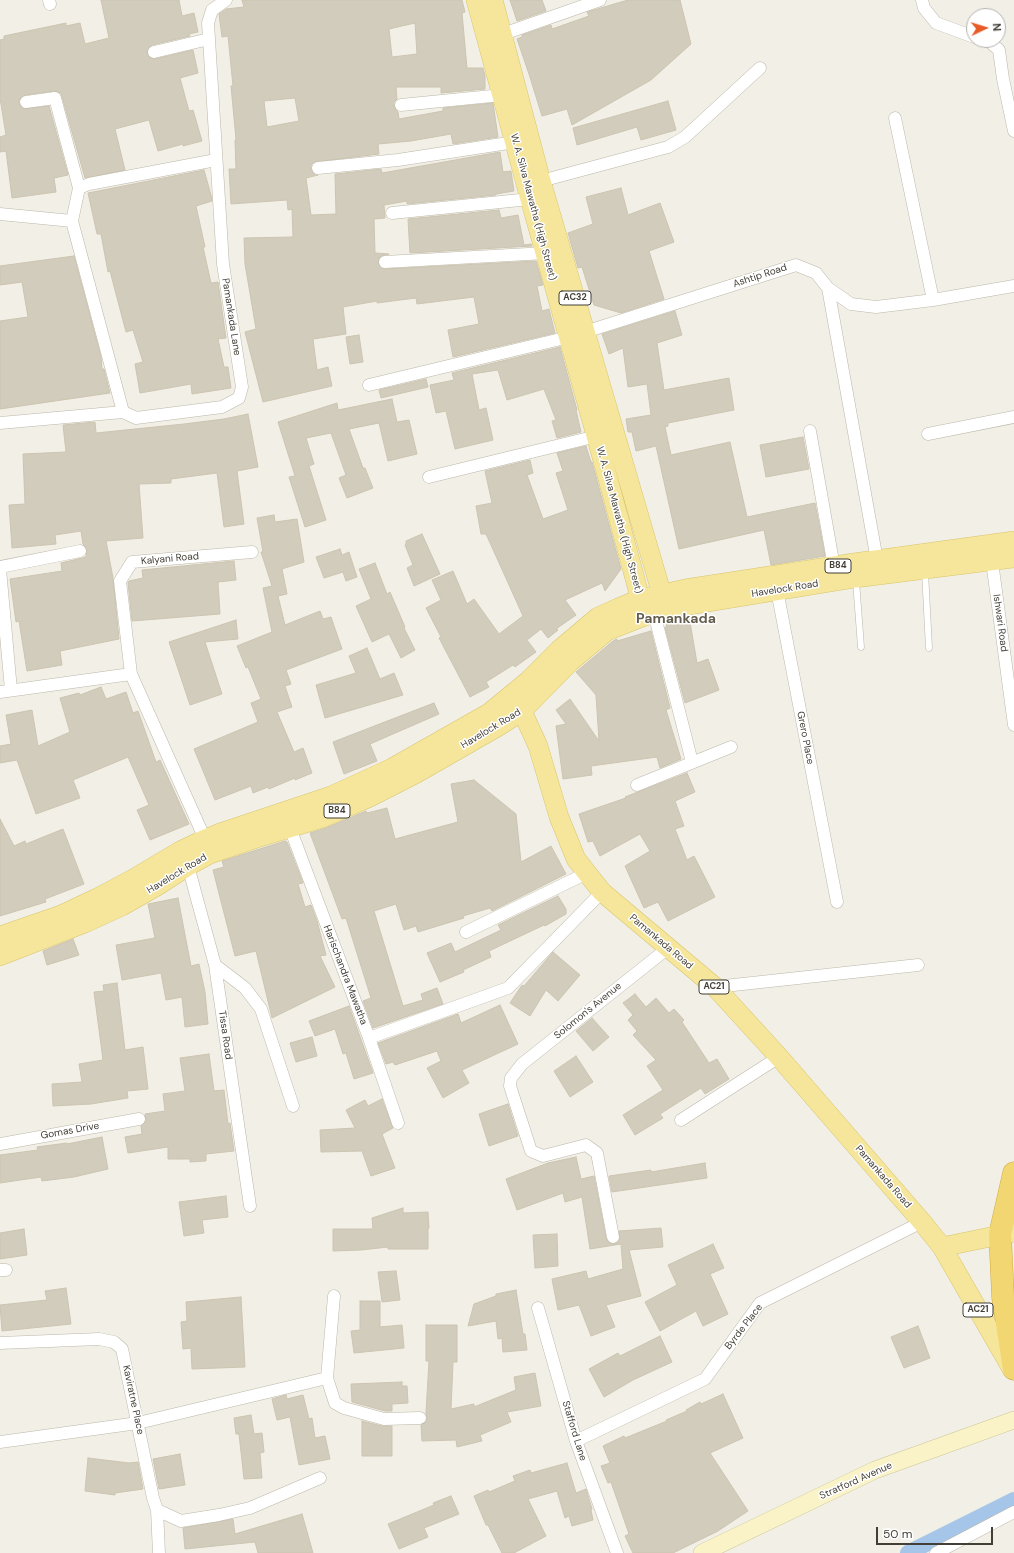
<!DOCTYPE html>
<style>
body{margin:0}
#map{position:relative;width:1014px;height:1553px;overflow:hidden;background:#f1efe6;font-family:"DM Sans",sans-serif}
canvas{display:block}
.north{position:absolute;left:966px;top:8px;width:40px;height:40px;box-sizing:border-box;background:#fff;border:1px solid #b4b2af;border-radius:50%;rotate:86deg;font-size:11px;font-weight:700;line-height:16px;text-align:center;color:#433f36}
.north::after{content:'';display:block;margin:auto;width:14px;height:18px;background:#e75b27;clip-path:polygon(50% 0,100% 100%,50% 72%,0 100%)}
.scale{position:absolute;left:876px;top:1527px;width:117px;height:18px;box-sizing:border-box;border:2px solid #433f36;border-top:0;padding-left:5px;font-size:12px;line-height:14px;white-space:nowrap;color:#433f36;-webkit-text-stroke:3px #fff;paint-order:stroke}
</style>
<div id="map">
<canvas width="1014" height="1553"></canvas>
<div class="north">N</div>
<div class="scale">50 m</div>
</div>
<script>
const ctx = document.querySelector('canvas').getContext('2d');
ctx.lineJoin = 'round';
function poly(rows) {
  const path = new Path2D();
  for (const r of rows) {
    path.moveTo(r[0], r[1]);
    for (let i = 2; i < r.length; i += 2) path.lineTo(r[i], r[i + 1]);
  }
  return path;
}
function stroke(path, color, width, dash) {
  ctx.strokeStyle = color;
  ctx.lineWidth = width;
  ctx.lineCap = dash ? 'butt' : 'round';
  ctx.setLineDash(dash || []);
  ctx.stroke(path);
}
function fill(path, color) {
  ctx.fillStyle = color;
  ctx.fill(path, 'evenodd');
}
function label(font, color, halo, rows, align = 'center') {
  ctx.font = font + ' "DM Sans",sans-serif';
  ctx.lineWidth = 3;
  ctx.setLineDash([]);
  ctx.textBaseline = 'middle';
  ctx.strokeStyle = halo;
  ctx.fillStyle = color;
  for (const [text, x, y, turn = 0] of rows) {
    ctx.save();
    ctx.translate(x, y);
    ctx.rotate((+turn || 0) * Math.PI / 180);
    ctx.textAlign = isNaN(turn) ? turn : align;
    if (halo) ctx.strokeText(text, 0, 0);
    ctx.fillText(text, 0, 0);
    ctx.restore();
  }
}
const canal = poly([
 [908,1553,1014,1500]
]);
const building = poly([
 [101,0,179,0,182,16,194,13,198,32,189,34,190,36,152,45,149,47,147,53,149,57,155,59,193,50,198,73,180,78,189,111,193,110,202,141,183,146,183,144,158,151,149,120,115,129,125,170,85,178,61,93,54,91,25,95,19,100,19,103,23,109,49,106,68,175,54,178,56,192,12,198,6,151,0,152,0,137,6,135,0,98,0,40,4,39,4,36,66,23,66,26,80,23,85,44,109,38,101,0],
 [242,0,462,0,465,12,462,13,467,68,483,68,485,76,485,89,441,93,441,87,396,87,397,99,394,102,394,106,398,112,399,119,443,111,443,108,493,103,498,137,453,144,451,134,411,141,378,144,379,154,314,162,311,165,311,169,315,175,318,175,306,178,311,215,336,214,335,174,381,169,382,173,500,152,503,172,511,171,514,191,496,194,496,195,407,204,407,201,384,205,385,218,374,219,375,253,389,254,381,256,378,263,381,268,385,269,536,261,543,285,537,286,542,311,549,309,555,333,453,357,448,330,479,324,474,297,417,304,416,298,377,303,377,301,343,307,346,334,313,339,317,370,328,367,332,386,263,402,245,332,256,329,245,264,244,238,293,237,292,209,288,210,287,200,231,204,229,169,236,169,235,140,236,139,231,86,233,86,228,36,222,37,219,14,226,9,244,7,242,0],
 [415,23,417,54,392,57,389,29,415,23],
 [295,98,299,121,267,127,264,101,295,98],
 [510,0,542,0,546,11,517,21,510,0],
 [628,0,680,0,691,44,651,80,572,125,567,109,542,116,529,74,517,39,522,37,522,35,551,25,552,29,589,16,587,12,628,0],
 [668,101,676,130,641,140,637,127,577,145,573,128,668,101],
 [204,170,211,195,212,201,196,206,205,247,203,247,211,283,218,282,226,338,218,339,224,367,228,367,231,388,192,394,191,384,140,393,135,364,143,362,133,330,126,332,110,271,108,272,101,234,97,234,88,193,204,170],
 [621,188,628,215,660,203,674,242,649,251,664,299,621,313,594,305,582,267,578,268,568,233,593,224,586,197,621,188],
 [499,210,501,218,518,215,524,245,531,244,532,246,410,253,408,219,499,210],
 [74,256,101,357,102,369,104,369,110,393,0,409,0,321,28,317,22,282,0,285,0,266,74,256],
 [675,311,682,335,657,343,664,390,729,378,734,410,668,423,668,426,665,427,671,455,730,442,747,517,815,503,825,556,771,565,764,530,679,549,656,446,636,451,632,432,628,432,626,419,651,415,647,384,628,387,623,348,609,354,602,334,675,311],
 [359,335,363,362,350,364,346,337,359,335],
 [560,347,577,410,576,410,581,432,557,438,552,421,556,420,544,389,507,400,498,370,472,374,479,410,486,408,493,440,455,449,446,411,436,413,430,385,454,380,452,373,560,347],
 [426,379,428,387,381,398,379,390,426,379],
 [392,399,397,422,409,420,417,454,388,461,379,423,349,429,363,468,365,468,373,488,347,498,339,478,346,475,331,433,306,438,314,464,309,466,326,520,305,527,289,477,295,476,278,422,337,403,338,410,392,399],
 [248,414,258,467,237,471,244,524,224,527,217,473,171,479,171,483,139,484,143,538,106,541,113,578,119,639,60,651,62,665,27,671,19,621,16,622,10,579,62,571,61,563,86,557,87,550,83,544,81,531,55,535,56,544,12,548,9,505,25,504,23,454,66,452,63,425,95,422,96,433,184,424,224,419,248,414],
 [803,437,809,469,766,477,760,445,803,437],
 [586,446,591,462,592,462,621,569,605,591,602,583,565,600,576,615,556,629,558,630,548,638,541,629,527,640,536,652,515,667,513,665,486,682,489,687,470,697,439,638,441,637,426,608,441,600,432,580,453,571,467,604,474,599,499,634,523,616,486,534,481,534,476,506,492,503,485,471,530,460,533,473,527,475,543,519,568,510,556,473,563,471,557,453,586,446],
 [274,515,275,522,297,519,304,562,282,569,287,594,278,596,285,625,320,611,323,619,331,617,342,649,286,670,291,684,285,686,292,707,277,712,294,752,303,748,312,773,295,780,295,778,269,789,268,787,253,793,251,786,215,800,194,749,258,722,251,703,261,699,248,667,246,668,237,646,272,632,263,588,272,586,261,552,263,552,257,518,274,515],
 [422,534,440,574,414,586,407,568,413,565,405,545,406,544,406,541,422,534],
 [340,549,342,555,349,552,357,577,346,581,343,572,324,578,316,557,340,549],
 [234,561,236,580,218,582,220,614,132,621,128,583,129,581,143,578,142,570,234,561],
 [375,563,387,594,390,592,405,627,404,628,415,650,401,658,389,634,372,642,356,606,371,599,359,569,375,563],
 [689,616,697,663,708,659,719,690,685,703,665,627,667,627,666,621,689,616],
 [236,620,238,639,205,642,222,694,190,705,169,642,236,620],
 [651,631,670,708,666,710,681,759,660,768,657,757,591,766,592,775,563,779,556,726,566,724,556,710,570,699,599,741,596,695,576,672,613,641,617,639,617,641,651,631],
 [367,648,380,679,394,673,403,695,325,718,316,685,356,673,349,656,367,648],
 [101,687,106,699,126,692,133,713,138,711,156,762,160,760,189,824,150,840,137,810,149,805,128,757,73,780,80,798,36,814,17,760,0,763,0,746,11,744,6,715,32,710,38,746,70,732,60,698,79,693,80,695,101,687],
 [434,703,439,714,370,744,377,761,344,774,333,742,434,703],
 [687,773,695,792,675,801,684,826,675,829,687,860,694,856,715,897,668,921,658,902,644,908,625,866,650,851,640,834,600,856,593,841,588,842,579,814,626,798,625,797,687,773],
 [474,780,516,814,521,862,551,846,566,874,492,911,490,908,463,916,464,918,418,932,416,926,404,930,396,904,374,911,403,1006,423,1000,421,994,437,988,443,1004,373,1028,363,1001,371,998,346,918,342,919,310,833,326,828,366,811,367,813,387,808,395,839,458,822,451,784,474,780],
 [0,819,14,846,25,841,26,844,63,829,84,884,45,899,46,902,0,916,0,819],
 [285,841,287,842,303,883,298,884,305,907,311,905,317,921,326,955,320,956,335,987,272,1018,256,951,235,956,213,870,224,867,222,861,285,841],
 [558,896,566,909,566,914,545,926,544,925,489,951,491,957,463,970,464,972,440,982,427,953,451,943,455,952,501,930,498,925,558,896],
 [178,898,191,966,199,964,205,992,208,1024,185,1027,182,997,166,1000,161,973,122,980,116,945,155,938,148,904,178,898],
 [73,939,79,955,47,965,43,951,73,939],
 [553,952,580,975,558,1001,546,990,530,1016,510,1003,522,985,524,986,553,952],
 [117,983,125,1050,143,1047,148,1089,127,1091,128,1098,91,1104,53,1106,52,1084,82,1082,79,1064,103,1060,94,992,104,991,103,985,117,983],
 [635,994,646,1007,656,998,669,1013,674,1009,684,1020,682,1022,709,1063,717,1059,729,1079,705,1094,701,1088,660,1114,663,1118,635,1135,623,1115,663,1090,647,1066,656,1060,633,1035,637,1031,628,1020,633,1015,623,1003,635,994],
 [500,1005,518,1044,462,1070,469,1083,443,1098,427,1068,441,1061,437,1051,395,1065,393,1062,386,1064,378,1043,458,1014,461,1023,500,1005],
 [349,1006,373,1073,354,1079,346,1053,343,1054,335,1029,315,1036,309,1021,349,1006],
 [592,1018,609,1037,593,1051,576,1031,592,1018],
 [312,1037,317,1056,296,1062,290,1043,312,1037],
 [209,1054,214,1091,224,1090,228,1124,230,1123,234,1151,206,1154,206,1161,190,1162,190,1159,168,1159,168,1147,128,1153,125,1137,142,1134,141,1126,146,1121,145,1114,165,1111,163,1094,185,1091,180,1058,209,1054],
 [576,1056,593,1082,570,1097,554,1071,576,1056],
 [382,1099,393,1128,382,1134,395,1168,371,1176,362,1151,321,1152,320,1130,355,1128,346,1110,365,1100,368,1106,382,1099],
 [508,1104,518,1136,489,1146,479,1114,508,1104],
 [102,1137,108,1169,74,1177,42,1181,41,1177,0,1183,0,1155,38,1150,37,1147,67,1143,67,1144,102,1137],
 [576,1157,581,1179,594,1176,606,1238,608,1242,614,1244,618,1242,620,1239,619,1231,661,1228,663,1247,629,1250,641,1296,606,1305,615,1327,591,1336,579,1305,558,1310,552,1279,586,1271,588,1279,623,1269,621,1244,590,1249,582,1197,565,1202,563,1193,517,1210,506,1179,548,1163,576,1157],
 [705,1163,707,1178,612,1192,609,1176,651,1170,651,1172,705,1163],
 [226,1196,228,1217,202,1220,204,1233,184,1236,179,1202,226,1196],
 [403,1208,403,1213,428,1212,429,1228,428,1228,428,1249,388,1249,388,1247,361,1250,333,1251,333,1229,373,1229,372,1218,403,1208],
 [24,1229,27,1255,0,1259,0,1233,24,1229],
 [557,1234,558,1266,535,1268,533,1235,557,1234],
 [713,1244,724,1268,710,1274,728,1314,703,1326,696,1311,660,1331,645,1302,677,1285,668,1265,713,1244],
 [396,1271,400,1300,382,1302,378,1272,396,1271],
 [66,1288,71,1324,2,1331,0,1305,47,1300,45,1291,66,1288],
 [516,1290,523,1334,525,1334,527,1350,503,1352,502,1338,498,1339,496,1321,468,1326,474,1304,496,1296,496,1294,516,1290],
 [241,1297,245,1367,192,1369,191,1348,183,1349,181,1322,187,1321,186,1302,241,1297],
 [360,1301,380,1301,380,1327,402,1325,404,1348,354,1353,351,1331,360,1330,360,1301],
 [426,1325,457,1325,457,1362,453,1362,451,1409,474,1404,474,1407,516,1390,514,1377,535,1373,541,1406,507,1412,511,1422,480,1435,482,1441,457,1447,456,1440,422,1441,421,1425,426,1422,427,1418,426,1413,429,1361,426,1361,426,1325],
 [918,1326,930,1358,904,1368,891,1337,918,1326],
 [660,1336,672,1362,633,1380,604,1397,589,1369,618,1353,620,1356,660,1336],
 [402,1382,402,1386,407,1386,408,1403,392,1404,392,1411,385,1411,352,1402,351,1384,402,1382],
 [723,1394,743,1438,710,1453,748,1511,718,1531,673,1553,633,1553,625,1536,629,1534,611,1482,608,1483,601,1466,610,1463,603,1446,624,1436,625,1438,667,1421,666,1420,687,1411,686,1410,700,1402,701,1404,723,1394],
 [286,1395,287,1399,303,1395,309,1419,312,1418,315,1438,325,1436,330,1459,299,1465,290,1417,277,1420,272,1399,286,1395],
 [251,1415,254,1434,262,1433,264,1452,260,1453,262,1478,244,1479,239,1434,236,1434,234,1418,251,1415],
 [362,1421,382,1426,392,1426,392,1456,362,1456,362,1421],
 [180,1454,185,1485,159,1489,153,1459,180,1454],
 [88,1458,129,1463,138,1462,143,1489,115,1493,115,1495,85,1491,88,1458],
 [567,1463,576,1493,586,1489,592,1509,591,1510,593,1520,572,1526,569,1516,565,1518,557,1491,528,1499,546,1536,514,1553,502,1553,488,1525,486,1525,474,1496,488,1490,489,1492,515,1481,513,1476,530,1470,531,1473,567,1463],
 [451,1496,459,1514,424,1528,428,1537,399,1549,388,1524,434,1505,433,1503,451,1496],
 [302,1514,313,1553,258,1553,255,1542,185,1549,183,1528,233,1519,235,1534,302,1514]
]);
const lane = poly([
 [925,572,929,648],
 [856,581,861,647]
]);
const street = poly([
 [49,0,50,4],
 [922,0,924,8,936,23,974,37],
 [503,34,600,0],
 [984,40,991,43,999,50,1003,79,1014,131],
 [154,52,209,39],
 [26,102,55,98,79,188,72,221,123,412],
 [401,105,502,95],
 [895,118,933,300],
 [318,168,398,160,515,142],
 [541,181,668,147,685,137,760,68],
 [79,188,89,184,216,160],
 [392,213,530,199],
 [0,214,72,221],
 [385,262,546,253],
 [828,288,877,560],
 [369,385,569,337,796,265,816,273,828,288,851,304,876,307,933,300,1014,286],
 [0,423,123,412,136,418,222,407,239,398,242,387,223,264,208,23,212,10,226,0],
 [810,431,834,567],
 [928,434,1014,417],
 [429,477,597,436],
 [991,554,1014,725],
 [0,567,80,551],
 [0,569,11,690],
 [776,585,837,902],
 [654,613,692,762],
 [0,692,131,674],
 [637,785,731,747],
 [290,828,369,1038,398,1123],
 [205,839,131,674,120,581,132,562,252,552],
 [188,866,215,965,250,1206],
 [466,932,587,873],
 [215,965,245,988,261,1009,293,1106],
 [715,987,918,965],
 [369,1038,508,988,602,892],
 [681,1120,779,1057],
 [0,1144,139,1119],
 [613,1237,597,1153,586,1145,543,1156,531,1151,510,1086,511,1078,522,1064,668,948],
 [0,1270,6,1270],
 [334,1296,327,1378,335,1403,344,1408,384,1419,420,1418],
 [538,1308,576,1441,617,1553],
 [0,1343,99,1339,114,1342,122,1349,153,1498,157,1510,159,1553],
 [576,1441,705,1379,760,1303,922,1222],
 [0,1442,138,1423,327,1378],
 [157,1510,181,1521,219,1515,250,1508,320,1478],
 [936,1553,1014,1512]
]);
const secondary = poly([
 [702,1553,875,1470,1014,1420]
]);
const primary = poly([
 [476,0,530,199,602,457,644,612],
 [493,0,541,181,665,605],
 [514,700,522,711,538,746,559,817,576,859,602,892,715,987,779,1057,922,1222,942,1247,1012,1369],
 [0,936,61,915,99,897,133,879,180,851,205,839,220,833,331,796,392,768,489,713,528,681,559,650,598,617,618,608,640,599,685,589,854,563,1014,541],
 [0,956,85,923,122,906,157,886,188,866,210,854,257,838,322,818,370,797,417,773,499,726,522,711,570,662,607,631,645,616,666,609,855,578,1014,558],
 [942,1247,1014,1232]
]);
const highway = poly([
 [1014,1173,1000,1234,1003,1297,1014,1369]
]);
const shields = [
 [575,298,32],
 [838,566,26],
 [337,811,26],
 [714,987,30],
 [978,1310,30]
];
const shieldNames = [
 ["AC32",575,298],
 ["B84",838,566],
 ["B84",337,811],
 ["AC21",714,987],
 ["AC21",978,1310]
];
const streetNames = [
 ["W. A. Silva Mawatha (High Street)",533,207,75],
 ["Ashtip Road",760,276,-18],
 ["Pamankada Lane",231,317,81],
 ["W. A. Silva Mawatha (High Street)",619,520,75],
 ["Kalyani Road",170,559,-5],
 ["Havelock Road",785,589,-9],
 ["Ishwari Road",1000,623,82],
 ["Havelock Road",491,729,-31],
 ["Grero Place",805,738,79],
 ["Havelock Road",177,874,-31],
 ["Pamankada Road",661,942,40],
 ["Harischandra Mawatha",345,975,69],
 ["Solomon's Avenue",588,1011,-39],
 ["Tissa Road",225,1035,82],
 ["Gomas Drive",70,1131,-10],
 ["Pamankada Road",883,1177,49],
 ["Byrde Place",744,1327,-52],
 ["Kaviratne Place",133,1400,78],
 ["Stafford Lane",574,1431,73],
 ["Stratford Avenue",856,1481,-24]
];
const districtNames = [
 ["Pamankada",676,619]
];
stroke(canal, '#a6c6e9', 16);
fill(building, '#d2ccbc');
stroke(building, '#ccc4b0', 1);
stroke(lane, '#bcb7a9', 7);
stroke(street, '#bcb7a9', 13);
stroke(secondary, '#cdc699', 18);
stroke(primary, '#d8c56c', 20);
stroke(highway, '#cfac42', 23);
stroke(lane, '#fff', 6);
stroke(street, '#fff', 12);
stroke(secondary, '#f9f3c7', 17);
stroke(primary, '#f5e69b', 19);
stroke(highway, '#f1d671', 22);
for (const [x, y, w] of shields) {
  const box = new Path2D();
  box.roundRect(x - w / 2, y - 7, w, 14, 3);
  ctx.fillStyle = '#fff';
  ctx.fill(box);
  stroke(box, '#433f36', 1);
}
label('bold 9px', '#433f36', null, shieldNames);
label('10px', '#433f36', '#fff', streetNames);
label('bold 14px', '#655e4e', '#fff', districtNames);
</script>
